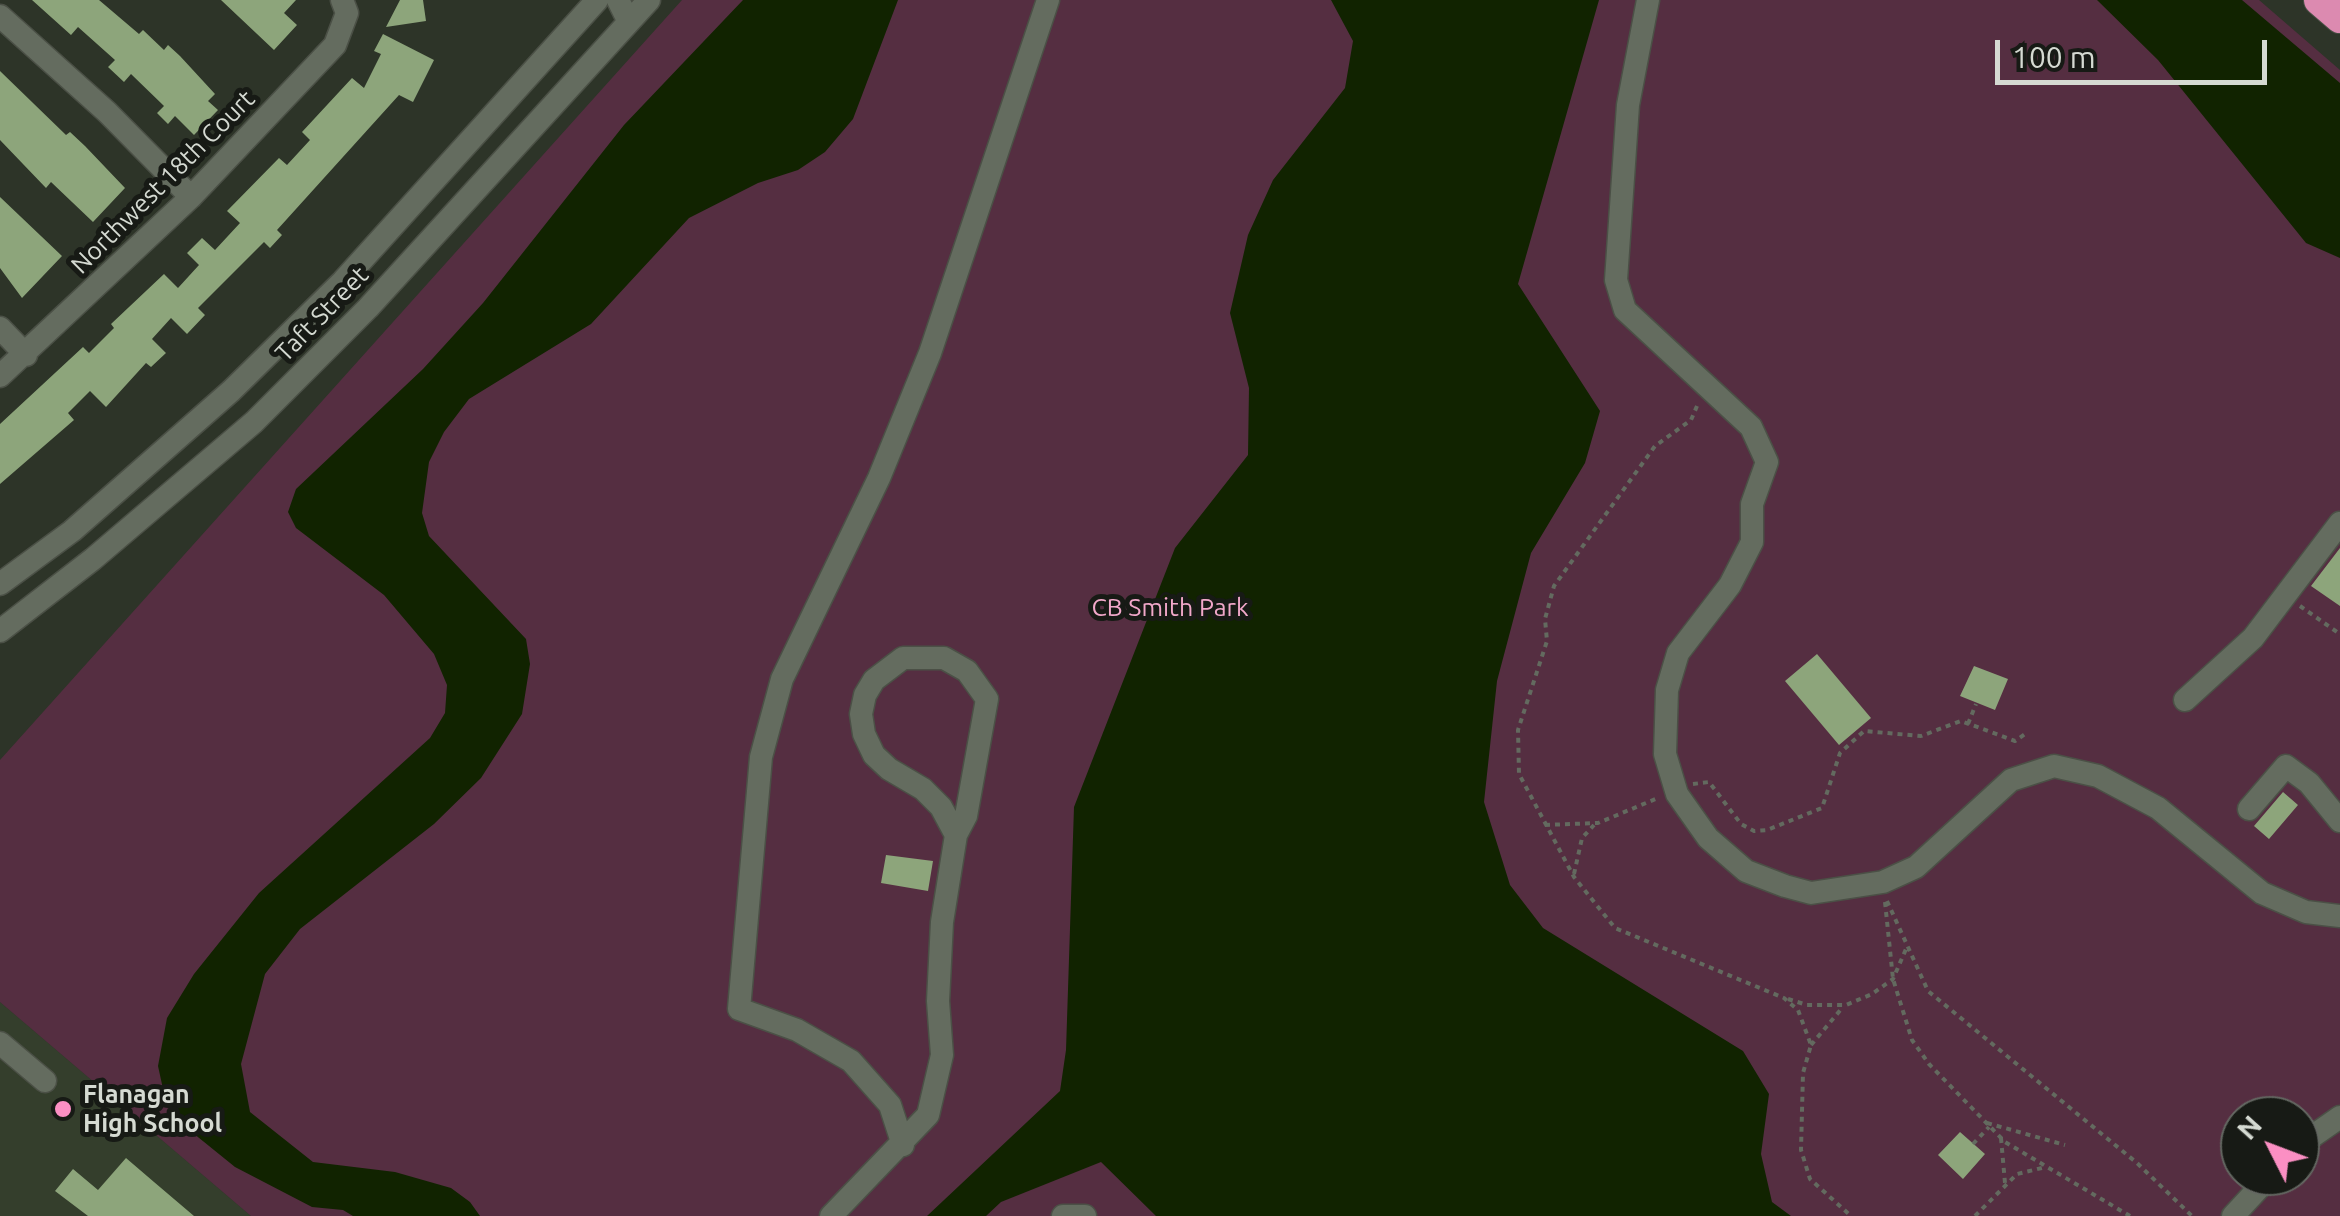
<!DOCTYPE html>
<style>
body{margin:0}
#map{position:relative;width:2340px;height:1216px;overflow:hidden;background:#2d3428;font-family:Ubuntu,sans-serif}
canvas{display:block}
.north{position:absolute;left:2220px;top:1096px;width:100px;height:100px;box-sizing:border-box;background:#171a15;border:2px solid #636761;border-radius:50%;rotate:312deg;font-size:28px;font-weight:700;line-height:40px;text-align:center;color:#d5dad2}
.north::after{content:'';display:block;margin:auto;width:35px;height:45px;background:#fb8fc3;clip-path:polygon(50% 0,100% 100%,50% 72%,0 100%)}
.scale{position:absolute;left:1995px;top:40px;width:272px;height:45px;box-sizing:border-box;border:5px solid #d5dad2;border-top:0;padding-left:12px;font-size:30px;line-height:35px;white-space:nowrap;color:#d5dad2;-webkit-text-stroke:8px #171a15;paint-order:stroke}
</style>
<div id="map">
<canvas width="2340" height="1216"></canvas>
<div class="north">N</div>
<div class="scale">100 m</div>
</div>
<script>
const ctx = document.querySelector('canvas').getContext('2d');
ctx.lineJoin = 'round';
function fill(path, color) {
  ctx.fillStyle = color;
  ctx.fill(path, 'evenodd');
}
function poly(rows) {
  const path = new Path2D();
  for (const r of rows) {
    path.moveTo(r[0], r[1]);
    for (let i = 2; i < r.length; i += 2) path.lineTo(r[i], r[i + 1]);
  }
  return path;
}
function stroke(path, color, width, dash) {
  ctx.strokeStyle = color;
  ctx.lineWidth = width;
  ctx.lineCap = dash ? 'butt' : 'round';
  ctx.setLineDash(dash || []);
  ctx.stroke(path);
}
function label(font, color, halo, rows, align = 'center') {
  ctx.font = font + ' Ubuntu,sans-serif';
  ctx.lineWidth = 10;
  ctx.setLineDash([]);
  ctx.textBaseline = 'middle';
  ctx.strokeStyle = halo;
  ctx.fillStyle = color;
  for (const [text, x, y, turn = 0] of rows) {
    ctx.save();
    ctx.translate(x, y);
    ctx.rotate((+turn || 0) * Math.PI / 180);
    ctx.textAlign = isNaN(turn) ? turn : align;
    if (halo) ctx.strokeText(text, 0, 0);
    ctx.fillText(text, 0, 0);
    ctx.restore();
  }
}
const built = poly([
 [0,1002,251,1216,0,1216]
]);
const green = poly([
 [682,0,2259,0,2340,70,2340,1216,251,1216,0,1002,0,760],
 [2240,1116,2300,1116,2300,1176,2240,1176]
]);
const water = poly([
 [743,0,898,0,853,119,825,152,798,170,758,183,689,218,591,324,469,399,444,432,429,462,422,513,429,536,526,639,530,664,522,714,481,778,434,824,300,929,265,974,241,1064,250,1112,313,1162,395,1172,451,1188,470,1202,480,1216,353,1216,343,1210,312,1207,235,1167,188,1129,165,1098,158,1066,167,1018,194,974,259,893,430,738,445,713,447,685,434,654,384,595,296,528,288,512,296,489,423,369,483,303,624,125],
 [1331,0,1599,0,1518,284,1600,411,1585,463,1531,553,1497,681,1484,802,1510,885,1543,928,1743,1051,1769,1094,1761,1154,1772,1202,1791,1216,1156,1216,1101,1162,1001,1202,986,1216,927,1216,1060,1091,1066,1050,1074,807,1175,548,1248,455,1249,388,1230,313,1248,235,1273,180,1345,88,1353,41],
 [2097,0,2242,0,2340,83,2340,258,2306,243,2158,60]
]);
const building = poly([
 [32,0,99,0,139,34,143,30,164,50,168,45,180,56,215,94,208,101,218,110,194,135,175,116,168,124,157,113,164,106,131,74,124,82,108,67,115,60,78,27,71,35],
 [221,0,296,0,284,13,297,25,274,50],
 [400,0,423,0,426,21,386,27],
 [383,34,434,60,413,102,399,95,277,230,282,235,270,248,264,242,198,308,205,315,187,334,171,318,152,339,166,353,151,367,146,363,106,407,90,391,68,413,74,420,0,484,0,424,83,347,89,353,114,328,111,324,164,274,178,288,199,265,187,253,202,238,215,250,240,223,227,211,279,158,287,165,310,140,302,132,352,78,364,88,381,54,374,51],
 [0,71,66,135,70,132,85,146,125,188,93,222,51,182,46,188,0,140],
 [0,197,62,256,22,298,0,268],
 [2340,548,2340,606,2311,586],
 [1817,654,1871,718,1839,745,1785,681],
 [1974,666,2008,679,1995,710,1960,696],
 [2283,792,2298,805,2269,839,2254,826],
 [886,855,933,861,928,891,881,883],
 [1960,1132,1985,1154,1963,1179,1938,1155],
 [126,1158,154,1182,194,1216,88,1216,55,1191,73,1169,98,1190]
]);
const path = poly([
 [1697,406,1691,420,1655,446,1554,586,1545,619,1547,641,1518,730,1519,774,1574,877,1615,928,1784,998,1798,1010,1811,1045,1803,1073,1801,1150,1810,1179,1851,1216],
 [2300,606,2337,632,2340,629],
 [1968,724,1976,704],
 [1693,784,1709,782,1741,824,1754,831,1767,830,1822,808,1840,753,1864,731,1921,736,1961,721,2015,741,2028,732],
 [1545,825,1598,823,1658,798],
 [1574,874,1582,838,1594,825],
 [1887,901,1928,991,2137,1163,2192,1216],
 [1885,902,1893,979,1912,1040,1929,1064,2005,1142,2130,1216],
 [1788,999,1807,1005,1846,1005,1872,994,1893,979,1906,949],
 [1811,1045,1843,1007],
 [1987,1123,2065,1145],
 [2001,1138,2005,1183],
 [1973,1144,1989,1127],
 [1975,1216,2017,1174,2046,1167]
]);
const minor = poly([
 [618,0,629,22],
 [1648,0,1628,105,1616,280,1625,310,1751,427,1767,462,1752,504,1752,542,1730,585,1678,653,1667,690,1665,754,1677,794,1708,838,1746,871,1785,886,1811,893,1883,882,1916,867,2011,780,2054,766,2098,776,2158,808,2262,893,2306,912,2340,916],
 [0,16,107,112,191,197],
 [0,328,26,355],
 [0,376,191,197,335,45,347,13,342,0],
 [0,584,72,531,231,391,343,281,597,0],
 [0,631,93,559,254,422,368,308,649,0],
 [2185,700,2253,638,2340,523],
 [2249,809,2286,766,2309,783,2340,821],
 [0,1043,45,1081],
 [903,1145,890,1105,851,1061,797,1030,739,1009,761,757,782,679,879,478,930,353,1048,0],
 [2300,1145,2340,1117],
 [831,1216,928,1115,942,1055,938,1001,942,922,956,835,966,816,987,699,967,671,944,658,903,658,874,680,865,695,861,714,864,734,874,755,889,769,923,789,941,807,956,835],
 [1063,1216,1085,1216],
 [2233,1216,2270,1176]
]);
const highway = poly([
 [2319,0,2340,18]
]);
const markers = [
 [63,1109,10,"#fb8fc3"]
];
const streetNames = [
 ["Northwest 18th Court",163,182,-45],
 ["Taft Street",322,314,-46]
];
const parkNames = [
 ["CB Smith Park",1170,608]
];
const poiNames = [
 ["Flanagan",83,1095],
 ["High School",83,1124]
];
fill(built, '#343e2c');
fill(green, '#552e41');
fill(water, '#112300');
fill(building, '#8da57b');
stroke(minor, '#4b5046', 25);
stroke(highway, '#4b5046', 32);
stroke(path, '#636a5f', 4, [5, 5]);
stroke(minor, '#646c5f', 22);
stroke(highway, '#dc8ab0', 30);
for (const [x, y, r, color] of markers) {
  const dot = new Path2D();
  dot.arc(x, y, r, 0, 2 * Math.PI);
  ctx.fillStyle = color;
  ctx.fill(dot);
  stroke(dot, '#171a15', 4);
}
label('25px', '#d5dad2', '#171a15', streetNames);
label('25px', '#f2a8ca', '#171a15', parkNames);
label('bold 25px', '#d5dad2', '#171a15', poiNames, 'left');
</script>
